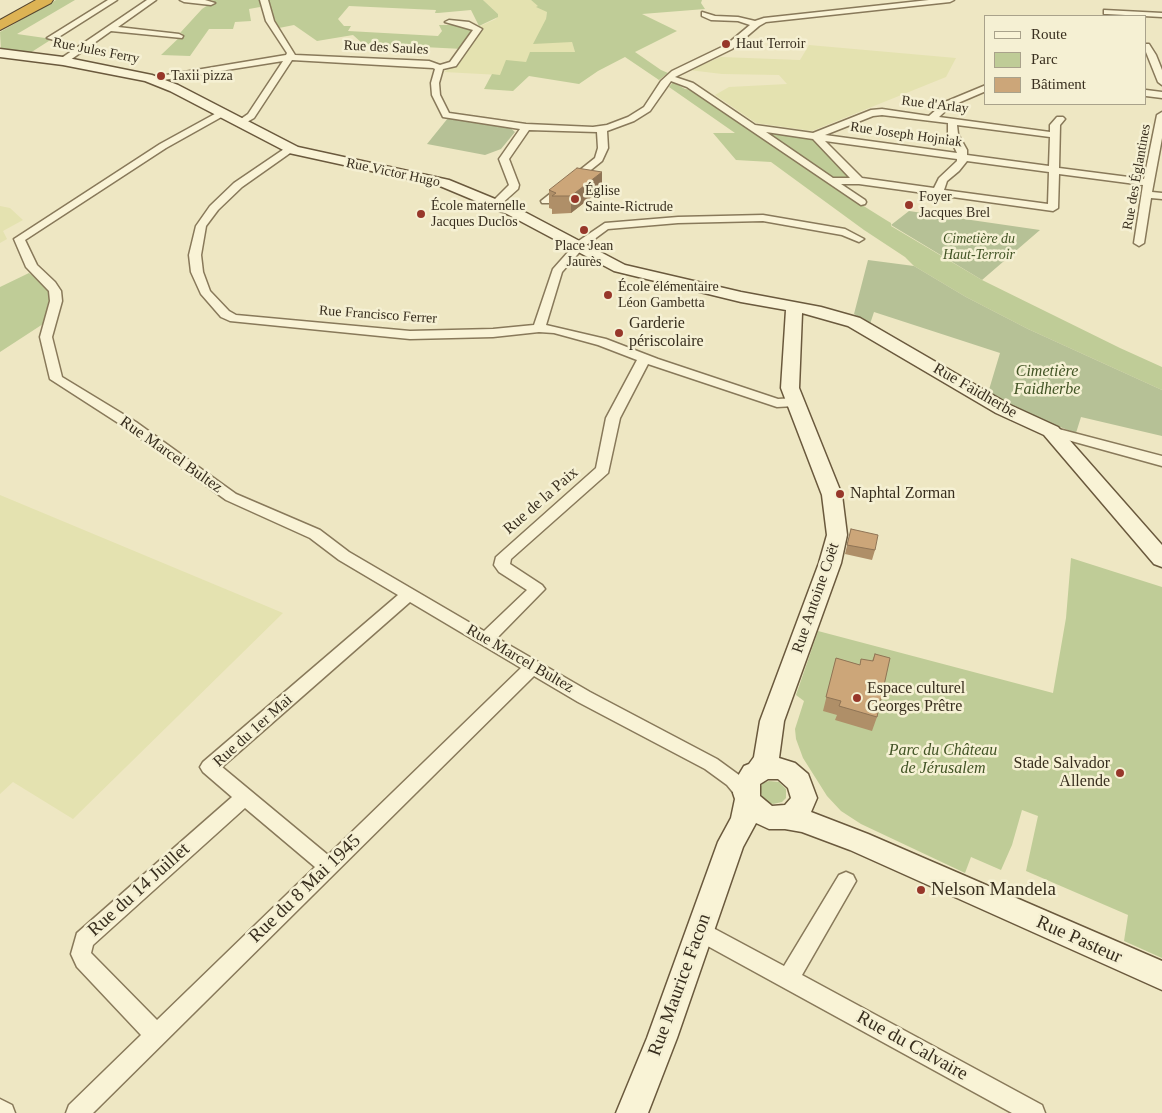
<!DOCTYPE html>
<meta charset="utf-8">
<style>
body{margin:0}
#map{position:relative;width:1162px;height:1113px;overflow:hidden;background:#eee7c3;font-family:Georgia,serif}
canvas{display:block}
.legend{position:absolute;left:984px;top:15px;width:162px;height:90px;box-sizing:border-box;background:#f5f0d3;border:1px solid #a9a28b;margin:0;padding:6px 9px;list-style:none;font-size:15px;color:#382e1e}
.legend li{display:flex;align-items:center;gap:10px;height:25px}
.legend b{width:25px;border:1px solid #a9a28b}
</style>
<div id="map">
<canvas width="1162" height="1113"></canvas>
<ul class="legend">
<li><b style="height:6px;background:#f9f3d6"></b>Route</li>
<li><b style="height:14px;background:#bfcc97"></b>Parc</li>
<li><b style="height:14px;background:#cca679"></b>Bâtiment</li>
</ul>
</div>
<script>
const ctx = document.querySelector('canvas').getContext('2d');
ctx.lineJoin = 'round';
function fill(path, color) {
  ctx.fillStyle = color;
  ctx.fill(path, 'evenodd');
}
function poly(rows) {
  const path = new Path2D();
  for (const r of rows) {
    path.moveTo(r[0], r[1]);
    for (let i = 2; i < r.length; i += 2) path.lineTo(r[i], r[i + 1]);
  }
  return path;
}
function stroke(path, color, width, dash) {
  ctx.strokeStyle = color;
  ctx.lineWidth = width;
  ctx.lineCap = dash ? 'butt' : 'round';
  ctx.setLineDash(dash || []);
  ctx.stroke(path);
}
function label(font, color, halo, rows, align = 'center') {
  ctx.font = font + ' Georgia,serif';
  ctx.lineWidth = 5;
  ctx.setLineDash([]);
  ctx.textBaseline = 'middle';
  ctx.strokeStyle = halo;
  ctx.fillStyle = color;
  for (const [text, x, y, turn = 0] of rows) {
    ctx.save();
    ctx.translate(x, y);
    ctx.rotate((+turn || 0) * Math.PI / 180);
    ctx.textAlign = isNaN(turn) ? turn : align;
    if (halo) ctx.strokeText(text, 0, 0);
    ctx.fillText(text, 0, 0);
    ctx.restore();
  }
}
const farmland = poly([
 [483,0,531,0,546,10,547,12,546,19,572,42,575,52,530,53,526,62,500,75,444,72,450,68,476,28,496,19,498,14],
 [809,45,956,58,946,77,812,131,756,123,715,95,729,87,787,84,779,75,722,74,689,70,721,57,800,60],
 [0,206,10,208,23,220,3,231,7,239,0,243],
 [0,495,283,613,73,819,13,782,0,794]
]);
const green = poly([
 [56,0,75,0,17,34,52,39,30,53,1,50,0,32],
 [210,0,260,0,260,7,249,9,251,21,235,22,233,29,209,29,190,56,161,55,183,34,180,33,202,9,214,1],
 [267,0,483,0,498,14,498,17,479,26,471,10,438,13,435,13,436,10,349,6,338,19,344,26,351,26,348,31,438,36,442,31,439,25,458,25,475,29,463,49,363,44,353,35,317,41,294,25,279,28,274,25],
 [531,0,702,0,701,3,705,9,642,14,677,31,635,52,661,70,668,73,659,80,625,57,598,71,579,84,529,76,513,91,484,89,492,74,500,75,506,60,526,62,530,52,575,52,572,42,533,44,546,19,547,12,536,7,538,6],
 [673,82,685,89,695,90,838,190,886,220,891,223,891,226,982,280,1120,348,1162,367,1162,390,1028,329,966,297,914,266,905,257,864,230,771,162,736,160,713,133,735,133,669,87],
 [770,132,813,138,853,178,832,179,766,134],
 [29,273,47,286,50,296,43,324,0,352,0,287],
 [1071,558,1162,587,1162,958,1124,941,1128,915,1026,871,1038,816,1022,810,1012,845,1001,870,971,857,965,873,861,824,841,811,827,796,803,758,796,739,795,729,804,701,796,695,818,631,1053,693,1066,618],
 [769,781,779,782,786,789,786,798,782,802,773,804,766,802,762,797,760,788,763,783]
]);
const cemetery = poly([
 [448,118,509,127,515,132,501,149,485,155,427,144],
 [909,211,1040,230,982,280,891,225],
 [868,260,914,266,966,297,1028,329,1162,390,1162,436,1081,417,1076,433,1033,417,988,393,1000,353,874,312,870,324,854,314]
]);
const street = poly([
 [108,0,117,0,54,40,47,38,108,0],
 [147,0,156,0,118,27,179,34,183,36,182,38,111,31,66,63,60,63,60,59,147,0],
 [180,0,205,0,215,3,211,5,184,2,180,0],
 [260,0,268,0,274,21,295,55,429,61,440,65,450,62,473,30,445,22,449,20,469,22,482,29,456,66,443,69,439,83,440,95,449,113,526,124,593,127,607,125,628,117,644,107,661,81,672,71,726,45,750,25,738,21,711,20,702,16,702,12,715,16,738,17,755,21,764,18,929,0,954,0,950,2,766,22,759,26,732,49,675,77,693,83,755,125,813,133,871,110,882,109,929,116,945,102,986,85,986,91,951,106,939,117,1050,132,1050,125,1057,117,1063,117,1065,119,1060,125,1059,168,1144,179,1157,115,1162,112,1162,138,1152,192,1162,193,1162,199,1151,198,1144,243,1139,246,1134,243,1143,185,1059,174,1058,208,1053,211,859,184,841,184,865,200,866,202,865,204,861,205,687,87,671,81,650,111,634,121,607,131,608,148,602,161,550,203,542,203,541,201,595,158,598,148,597,132,529,130,509,159,519,185,518,189,499,206,495,207,490,204,509,185,499,159,520,129,443,117,432,95,431,83,435,69,433,68,292,60,254,118,240,126,235,123,248,114,283,61,151,82,150,80,154,77,286,55,287,53,266,21,260,0],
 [882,115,948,123,948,134,957,153,825,135,873,116,882,115],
 [957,125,1050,137,1049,166,967,155,967,150,958,134,957,125],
 [766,132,813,139,850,178,833,178,766,132],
 [825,141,957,159,957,161,939,178,934,188,862,178,825,141],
 [967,161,1049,172,1048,204,944,190,947,181,959,171,967,161],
 [1104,10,1162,13,1162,17,1107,14,1104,14,1104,10],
 [1146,44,1149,44,1156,55,1162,70,1162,85,1158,82,1146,52,1146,44],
 [1146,90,1162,92,1162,98,1146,96,1146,90],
 [222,110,227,113,225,115,166,148,25,240,37,265,55,282,61,291,62,301,52,337,62,377,136,422,236,494,320,530,349,552,484,631,527,590,499,572,494,565,496,557,596,468,606,418,637,360,598,345,554,333,539,332,493,337,410,339,230,321,221,317,201,294,191,272,189,255,196,226,210,206,234,183,287,147,293,147,293,151,242,187,218,210,206,226,201,255,203,272,210,291,229,311,236,315,410,331,493,329,534,325,553,269,577,242,605,223,678,217,763,215,845,229,864,239,859,242,842,235,763,221,678,223,608,229,585,246,562,272,546,325,606,339,658,359,778,399,795,398,801,402,795,406,777,407,648,364,620,418,608,473,511,559,510,564,542,585,545,589,497,638,590,692,717,759,739,775,753,790,756,796,753,802,747,804,741,802,727,785,705,769,578,702,534,676,93,1113,66,1113,69,1105,141,1035,77,967,71,954,77,933,232,797,203,772,200,767,203,762,398,595,339,560,310,538,226,500,126,428,50,379,40,337,50,301,49,291,26,267,14,239,160,144,222,110],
 [410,602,521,668,328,855,222,767,410,602],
 [245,808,315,867,157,1020,91,953,93,945,245,808],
 [1051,427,1162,456,1162,466,1046,434,1044,431,1051,427],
 [846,872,853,875,856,881,802,975,1042,1105,1045,1113,1012,1113,693,938,690,931,693,924,700,921,784,966,839,875,846,872],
 [0,1099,12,1105,15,1113,0,1113,0,1099]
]);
const secondary = poly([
 [0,49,63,57,152,75,178,85,298,147,449,180,517,208,625,265,741,292,821,307,860,318,1010,405,1058,427,1162,545,1162,567,1154,564,1044,435,996,413,848,326,802,313,799,388,842,495,847,535,841,563,784,721,779,758,795,763,808,774,817,798,811,812,868,834,1162,961,1162,990,850,850,802,832,785,829,769,829,756,823,743,847,677,1038,648,1113,616,1113,647,1038,718,842,731,818,735,799,733,793,735,781,744,766,749,764,754,757,760,721,819,563,827,535,822,495,781,388,786,310,741,302,614,271,507,214,440,186,289,153,170,91,145,81,63,65,0,57,0,49],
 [768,779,778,779,788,788,791,798,785,805,772,806,760,796,760,784,768,779]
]);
const highway = poly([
 [36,0,53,0,51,3,0,30,0,20,36,0]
]);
const wall = poly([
 [602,172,602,189,571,213,552,214,552,209,549,208,549,190],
 [851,529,875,550,872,560,845,554],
 [875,654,877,717,872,731,835,720,837,715,823,711,836,658,860,665,872,661]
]);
const shadedWall = poly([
 [602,172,602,189,571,213,571,196]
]);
const building = poly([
 [577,168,602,172,571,196,552,196,556,193,549,190,577,168],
 [851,529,878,535,875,550,847,545,851,529],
 [875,654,890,658,877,717,839,706,841,701,826,697,836,658,860,665,861,659,873,661,875,654]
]);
const markers = [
 [726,44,5,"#97372a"],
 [161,76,5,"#97372a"],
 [575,199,5,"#97372a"],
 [909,205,5,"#97372a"],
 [421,214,5,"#97372a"],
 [584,230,5,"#97372a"],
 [608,295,5,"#97372a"],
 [619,333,5,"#97372a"],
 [840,494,5,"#97372a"],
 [857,698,5,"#97372a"],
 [1120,773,5,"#97372a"],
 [921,890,5,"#97372a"]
];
const farPoinames = [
 ["Haut Terroir",736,44],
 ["Taxii pizza",171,76],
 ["Église",585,191],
 ["Sainte-Rictrude",585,207],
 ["Foyer",919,197],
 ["Jacques Brel",919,213],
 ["École maternelle",431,206],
 ["Jacques Duclos",431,222],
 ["Place Jean",584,246,"center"],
 ["Jaurès",584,262,"center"],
 ["École élémentaire",618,287],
 ["Léon Gambetta",618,303]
];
const farStreetnames = [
 ["Rue des Saules",386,48,3],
 ["Rue Jules Ferry",96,51,11],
 ["Rue d'Arlay",935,105,7],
 ["Rue Joseph Hojniak",906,135,8],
 ["Rue Victor Hugo",393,173,12],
 ["Rue des Églantines",1137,177,-80],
 ["Rue Francisco Ferrer",378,315,4]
];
const farParknames = [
 ["Cimetière du",979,239],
 ["Haut-Terroir",979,255]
];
const poiNames = [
 ["Garderie",629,324],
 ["périscolaire",629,342],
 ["Naphtal Zorman",850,494],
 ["Espace culturel",867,689],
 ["Georges Prêtre",867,707],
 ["Stade Salvador",1110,764,"right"],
 ["Allende",1110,782,"right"]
];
const parkNames = [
 ["Cimetière",1047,372],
 ["Faidherbe",1047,390],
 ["Parc du Château",943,751],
 ["de Jérusalem",943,769]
];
const streetNames = [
 ["Rue Faidherbe",975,391,30],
 ["Rue Marcel Bultez",171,455,35],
 ["Rue de la Paix",541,501,-41],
 ["Rue Antoine Coët",816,598,-71],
 ["Rue Marcel Bultez",520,659,30],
 ["Rue du 1er Mai",253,731,-42]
];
const nearStreetnames = [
 ["Rue du 8 Mai 1945",305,889,-44],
 ["Rue du 14 Juillet",139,890,-42],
 ["Rue Pasteur",1079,940,24],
 ["Rue Maurice Facon",680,985,-70],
 ["Rue du Calvaire",912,1046,29]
];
const nearPoinames = [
 ["Nelson Mandela",931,890]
];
fill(farmland, '#e4e2b0');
fill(green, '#bfcc97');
fill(cemetery, '#b6c196');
stroke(street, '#88795a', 3);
stroke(secondary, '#6a593d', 3);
stroke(highway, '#56462e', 2);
fill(street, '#f9f3d6');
fill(secondary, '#f9f3d6');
fill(highway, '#ddb354');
fill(wall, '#af8f68');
fill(shadedWall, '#8f7455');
fill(building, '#cca679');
stroke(building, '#8f7455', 1);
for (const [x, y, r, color] of markers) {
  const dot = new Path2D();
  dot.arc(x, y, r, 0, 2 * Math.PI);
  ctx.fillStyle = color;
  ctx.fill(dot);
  stroke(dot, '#f5f0d3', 2);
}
label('14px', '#382e1e', '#f5f0d3', farPoinames, 'left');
label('14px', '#382e1e', '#f5f0d3', farStreetnames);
label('italic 14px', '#425425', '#f5f0d3', farParknames);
label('16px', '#382e1e', '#f5f0d3', poiNames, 'left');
label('italic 16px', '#425425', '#f5f0d3', parkNames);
label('16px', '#382e1e', '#f5f0d3', streetNames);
label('19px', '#382e1e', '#f5f0d3', nearStreetnames);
label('19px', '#382e1e', '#f5f0d3', nearPoinames, 'left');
</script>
